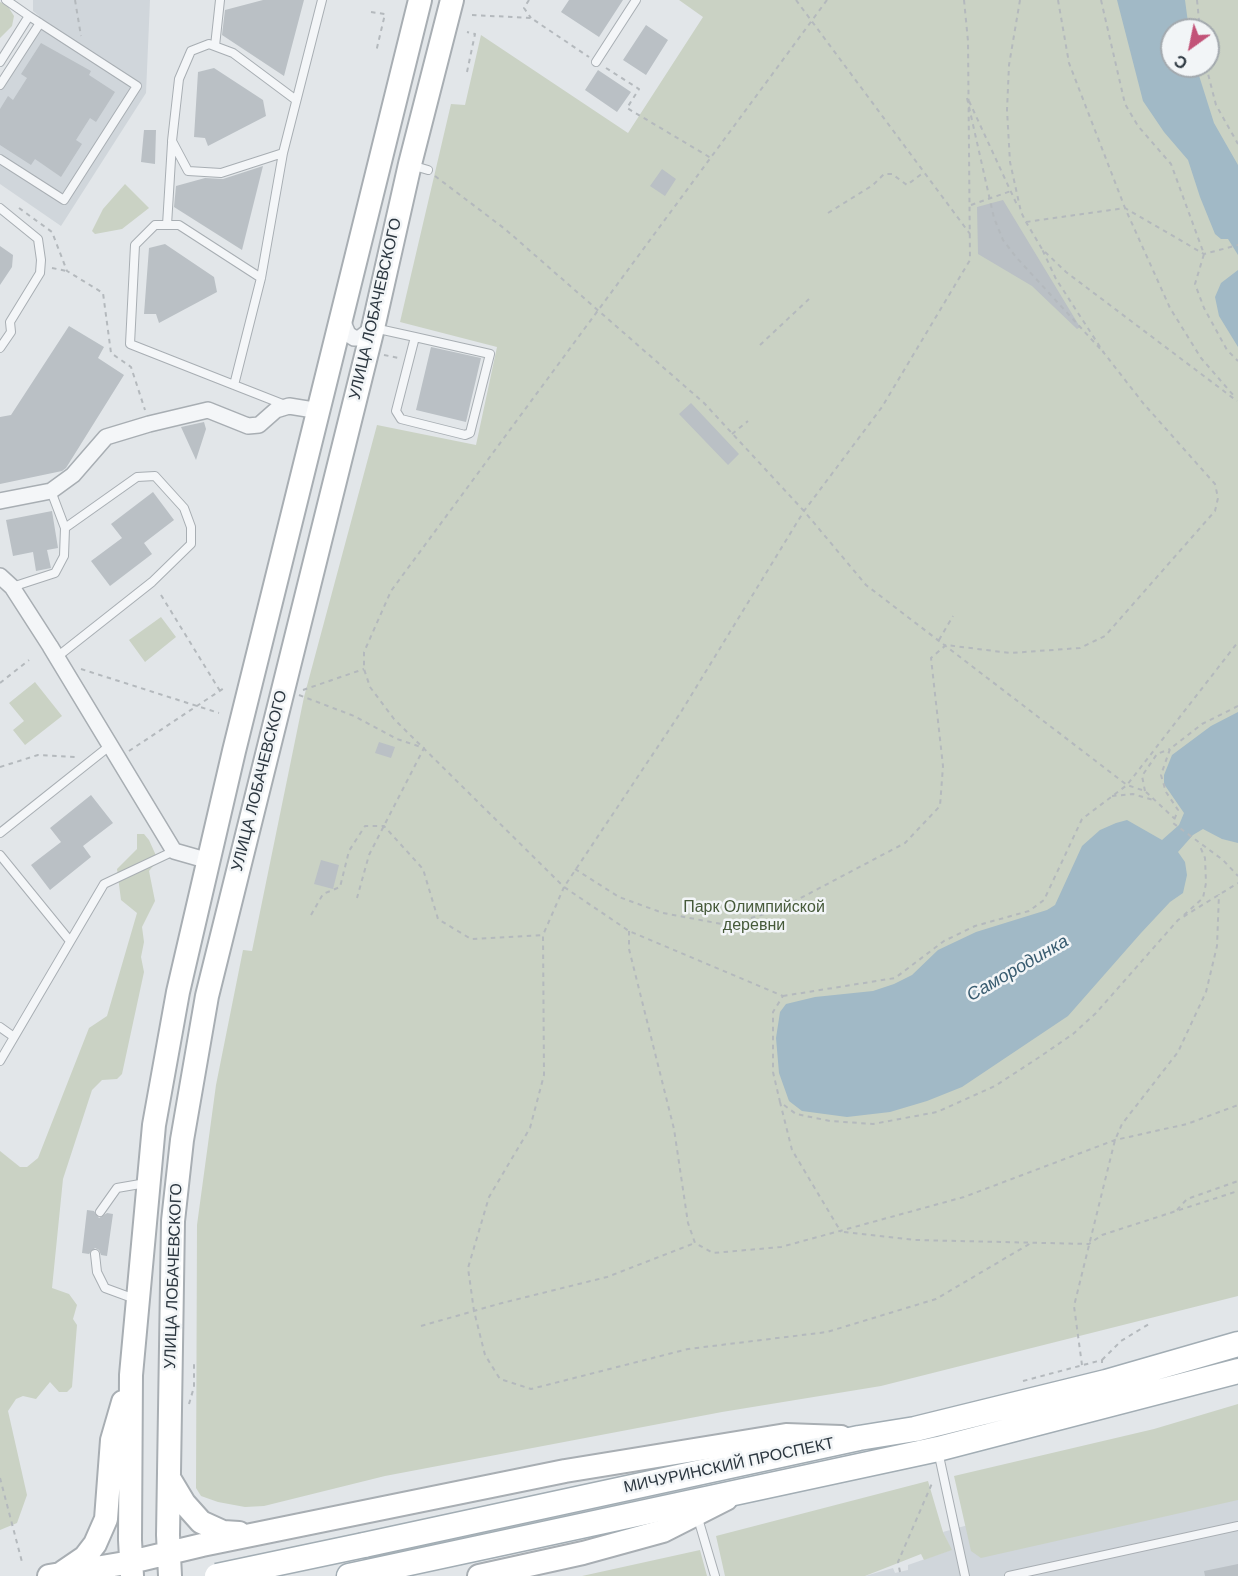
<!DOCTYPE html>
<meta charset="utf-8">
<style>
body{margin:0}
#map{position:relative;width:1238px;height:1576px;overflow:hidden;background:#e2e6e9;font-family:"DM Sans",sans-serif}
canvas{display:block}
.north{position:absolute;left:1160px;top:18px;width:60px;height:60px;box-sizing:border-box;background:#f2f5f7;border:2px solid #a3a9ae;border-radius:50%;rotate:213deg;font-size:16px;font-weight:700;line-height:24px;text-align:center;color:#2c3740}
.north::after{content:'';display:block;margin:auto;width:21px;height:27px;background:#c25378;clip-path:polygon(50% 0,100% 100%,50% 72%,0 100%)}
</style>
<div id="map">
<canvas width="1238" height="1576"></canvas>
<div class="north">С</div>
</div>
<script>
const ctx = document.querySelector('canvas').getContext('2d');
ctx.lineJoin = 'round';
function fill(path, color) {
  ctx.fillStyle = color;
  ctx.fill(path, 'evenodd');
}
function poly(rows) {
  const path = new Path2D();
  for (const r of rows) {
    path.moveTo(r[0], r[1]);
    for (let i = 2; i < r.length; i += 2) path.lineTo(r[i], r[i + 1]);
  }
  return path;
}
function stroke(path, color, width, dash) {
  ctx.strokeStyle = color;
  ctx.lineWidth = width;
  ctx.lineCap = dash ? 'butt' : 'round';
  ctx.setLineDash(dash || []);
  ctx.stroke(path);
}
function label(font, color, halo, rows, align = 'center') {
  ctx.font = font + ' "DM Sans",sans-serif';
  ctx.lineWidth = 5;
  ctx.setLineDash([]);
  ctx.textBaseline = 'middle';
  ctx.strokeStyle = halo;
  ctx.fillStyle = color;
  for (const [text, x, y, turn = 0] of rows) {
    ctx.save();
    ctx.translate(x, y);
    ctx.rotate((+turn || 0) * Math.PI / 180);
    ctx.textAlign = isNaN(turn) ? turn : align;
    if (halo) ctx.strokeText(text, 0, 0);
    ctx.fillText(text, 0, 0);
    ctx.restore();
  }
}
const built = poly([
 [33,0,150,0,146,93,61,226,0,184,0,79,39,16,33,11],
 [1238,1450,1238,1576,865,1576,893,1568,895,1573,908,1570,908,1565,951,1550,943,1532]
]);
const green = poly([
 [679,0,1238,0,1238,1296,881,1386,722,1412,385,1476,264,1506,245,1507,218,1502,201,1496,196,1488,197,1225,216,1085,243,950,252,951,304,697,377,425,476,445,497,347,400,322,451,104,465,105,481,35,628,133,703,17],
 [1172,30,1208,30,1208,66,1172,66],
 [0,2,7,5,14,16,12,26,0,38],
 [125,184,149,208,122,229,95,234,92,231,103,209],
 [161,617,176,637,145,662,129,640],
 [35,682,62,716,25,745,13,730,24,721,9,703],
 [137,834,144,834,149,840,158,860,149,871,155,901,142,927,144,942,141,957,144,972,122,1074,117,1079,102,1080,92,1090,63,1179,52,1288,69,1294,77,1305,73,1319,77,1325,72,1387,67,1392,59,1392,50,1382,36,1399,23,1396,16,1399,8,1411,27,1495,17,1523,0,1530,0,1151,20,1167,27,1167,38,1158,89,1028,107,1016,137,913,121,900,117,869,137,849],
 [1238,1404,1238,1500,981,1558,971,1551,954,1476,1154,1429],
 [928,1481,943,1532,952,1550,924,1560,921,1554,865,1576,725,1576,716,1536],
 [700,1550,707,1576,582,1576]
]);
const water = poly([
 [1117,0,1185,0,1189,30,1172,30,1172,66,1196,66,1214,123,1238,165,1238,255,1228,239,1221,239,1215,234,1200,197,1188,160,1164,132,1143,101],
 [1238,270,1238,347,1219,316,1215,297,1221,283],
 [1238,712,1238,843,1222,839,1203,829,1193,835,1178,852,1185,862,1187,875,1183,893,1170,902,1141,933,1068,1016,962,1087,927,1101,890,1112,847,1117,802,1111,789,1101,779,1073,776,1038,780,1012,786,1004,815,997,873,991,894,984,912,975,938,950,976,932,1047,910,1055,905,1082,846,1100,830,1116,823,1127,820,1162,840,1179,825,1184,813,1164,784,1164,775,1172,755,1211,726]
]);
const building = poly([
 [263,0,304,0,284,76,222,35,225,10],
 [569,0,623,0,599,37,561,12],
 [646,25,668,40,646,75,623,60],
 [41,43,91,71,89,75,115,92,96,122,90,118,76,140,82,144,61,177,35,159,31,165,0,145,0,109,8,96,13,100,27,78,21,74],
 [214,68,263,100,266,116,208,146,205,138,194,137,198,72],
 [598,70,631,92,617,112,585,90],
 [144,130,156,130,155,164,141,162],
 [263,166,242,250,174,207,176,186,205,178,223,179],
 [662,169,676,179,665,196,650,186],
 [1003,200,1080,327,1077,329,1032,286,978,254,977,207],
 [165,244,214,277,217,292,159,323,156,314,144,314,149,248],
 [0,246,13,255,12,267,0,285],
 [69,326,104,347,98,358,124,375,66,468,62,471,0,484,0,417,11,415],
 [431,347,481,358,466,422,416,410],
 [691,403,739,454,728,465,679,414],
 [204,422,206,429,196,460,181,427],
 [153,492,174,520,144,543,152,554,110,586,91,561,122,538,111,524],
 [52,511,58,548,47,550,51,568,36,571,33,552,13,556,6,520],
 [379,742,395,747,391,758,375,753],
 [91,795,113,823,83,846,91,857,50,890,31,865,61,842,50,828],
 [321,860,339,865,333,889,314,884],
 [87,1210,94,1211,99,1218,107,1213,113,1214,107,1256,101,1255,99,1250,95,1248,89,1254,82,1253],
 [1238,1564,1238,1576,1205,1576,1204,1571]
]);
const path = poly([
 [75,0,81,36],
 [529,0,524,8,531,18],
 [796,0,970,234],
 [827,0,391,591,364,652,364,669,370,687,394,719,564,887,543,935,544,1075,530,1128,489,1197,468,1268,474,1311,485,1355,500,1379,531,1389,688,1349,827,1332,936,1299,1031,1243],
 [964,0,968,41,970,260,882,407,804,511,681,712,564,887,629,931,783,996,773,1012,773,1072,780,1102,796,1114,830,1121,873,1124,937,1112,995,1086,1038,1058,1073,1034,1096,1013,1178,920,1238,883],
 [1020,0,1009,65,1007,110,1010,162,1021,212,1026,222,1042,249,1066,272,1237,401],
 [1058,0,1069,63,1125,208,1170,308,1201,358,1234,396],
 [1101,0,1125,104,1138,126,1171,164,1204,254,1195,284,1204,308,1227,350,1238,361],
 [1197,0,1200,30],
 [371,12,385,14,376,52],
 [472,15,531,18,589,57],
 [1206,66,1216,105,1238,144],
 [606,68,639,89,627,108,711,158],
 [467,72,475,34,467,32],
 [969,101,1018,207],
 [435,176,505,229,704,403,804,511,866,585,1127,785,1145,791,1175,819],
 [971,205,1011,191],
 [19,208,52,232,67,271,103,293,111,353,131,367,145,410],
 [828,213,873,185,884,174,892,174,907,185,924,172],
 [1026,222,1125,208,1204,254,1238,245],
 [52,268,67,271],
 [760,345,809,299],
 [384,355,399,358],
 [732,434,748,421],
 [161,595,220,691],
 [939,640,953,616],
 [81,669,219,713],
 [0,683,29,660],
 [303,690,364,669],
 [299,695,354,716,397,739,424,748,369,855,357,898],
 [1238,706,1202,724,1170,749,1161,775,1166,792,1178,810,1173,823,1223,860,1238,876],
 [129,751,224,688],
 [0,767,38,755,77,757],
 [1145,791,1142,776,1157,754,1170,749],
 [1112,796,1133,794,1153,800],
 [575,869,619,897,663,913,727,925,778,910,905,843,940,806,943,766,931,658,946,645,1010,653,1080,648,1105,636,1215,511,1218,498,1215,484,1143,403,1104,353,1056,279,1042,249],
 [311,915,323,894,340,887,349,851,365,826,384,826,423,869,438,919,471,939,543,935],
 [1184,915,1203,898,1206,883,1205,858,1199,844],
 [629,931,629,949,674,1129,688,1223,695,1243,713,1253,781,1247,964,1197,1115,1140,1187,1124,1238,1105],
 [783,996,895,978,944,941,975,926,1029,911,1044,900,1082,819,1127,785,1238,642],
 [780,1102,792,1150,841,1232],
 [1177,1210,1187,1199,1238,1181],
 [844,1232,915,1240,1089,1244,1102,1235,1238,1191],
 [421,1326,502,1303,607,1277,695,1243],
 [1102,1360,1121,1341,1149,1324],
 [1082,1365,1074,1306,1115,1140,1122,1124,1178,1052,1206,992,1217,946,1219,894],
 [1023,1381,1102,1360,1102,1363],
 [189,1404,194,1387,194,1360],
 [0,1478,22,1562],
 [900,1572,898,1562,933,1481]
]);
const lane = poly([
 [215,46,220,0],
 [0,62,29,16,6,0],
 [596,62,636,0],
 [0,85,40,23],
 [283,153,221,173,188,171,172,141,179,79,191,51,209,44,233,53,296,100],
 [0,159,64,200,137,86,29,16],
 [411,165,428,170],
 [0,208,38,239,41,260,40,273,10,322,11,332,0,348],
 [167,225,172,143],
 [374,328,415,337,490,354,470,433,465,435,401,419,396,411,415,337],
 [234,385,130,344,135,245,155,225,179,225,261,278],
 [285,405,234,385,261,278,283,153,322,0],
 [12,587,55,573,64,556,65,528,51,491],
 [57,657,152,582,191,544,191,527,184,508,155,476,137,477,65,528],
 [0,833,112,744],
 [0,855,70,941],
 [0,1027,14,1037],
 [0,1061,104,884,174,851],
 [100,1212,117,1188,146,1183],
 [95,1254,97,1272,105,1288,135,1299],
 [938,1451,965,1576],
 [697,1515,715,1576],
 [1009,1576,1238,1526]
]);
const street = poly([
 [342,320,348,334,354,338,360,338,373,328],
 [0,501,51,491,73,475,106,437,149,424,208,410,248,426,259,425,276,410,289,406,320,411],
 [0,576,12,587,50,646,174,851,209,861]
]);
const secondary = poly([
 [169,1478,184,1503,201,1522,223,1532,239,1533],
 [63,1572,85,1557,95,1544,106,1519,112,1440,123,1402],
 [49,1576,131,1562,202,1545,565,1471,786,1435,841,1437],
 [132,1576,130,1540,131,1375,154,1125,178,992,234,751,420,0],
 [170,1576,168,1535,173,1221,182,1140,207,996,373,328,410,164,452,0],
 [479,1576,583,1553,663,1531,726,1499]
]);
const primary = poly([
 [364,1545,859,1438,915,1429,1106,1382,1238,1344],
 [349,1576,938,1449,1238,1371]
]);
const pathBridge = poly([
 [967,98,994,218,1003,240,1016,257,1104,353]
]);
const primaryBridge = poly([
 [217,1576,364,1545]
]);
const streetNames = [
 ["УЛИЦА ЛОБАЧЕВСКОГО",376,309,-77],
 ["УЛИЦА ЛОБАЧЕВСКОГО",260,781,-76],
 ["УЛИЦА ЛОБАЧЕВСКОГО",174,1276,-88],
 ["МИЧУРИНСКИЙ ПРОСПЕКТ",729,1466,-12]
];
const parkNames = [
 ["Парк Олимпийской",754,908],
 ["деревни",754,926]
];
const waterNames = [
 ["Самородинка",1018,969,-30]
];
fill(built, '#d0d6db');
fill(green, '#cad2c4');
fill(water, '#a1b9c6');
fill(building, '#bac0c5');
stroke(lane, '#a8aeb3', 10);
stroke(street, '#a8aeb3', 18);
stroke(secondary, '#a8aeb3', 26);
stroke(primary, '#a2adb4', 27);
stroke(path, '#b4b9bd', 2, [4.5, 4.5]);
stroke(lane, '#f4f6f8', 8);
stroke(street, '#f4f6f8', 15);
stroke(secondary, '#fff', 22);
stroke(primary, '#fff', 24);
stroke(primaryBridge, '#a2adb4', 27, []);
stroke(pathBridge, '#b4b9bd', 2, [4.5, 4.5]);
stroke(primaryBridge, '#fff', 24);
label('16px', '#2c3740', '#f2f5f7', streetNames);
label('16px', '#465a3a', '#f2f5f7', parkNames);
label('italic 18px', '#395c70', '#f2f5f7', waterNames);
</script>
